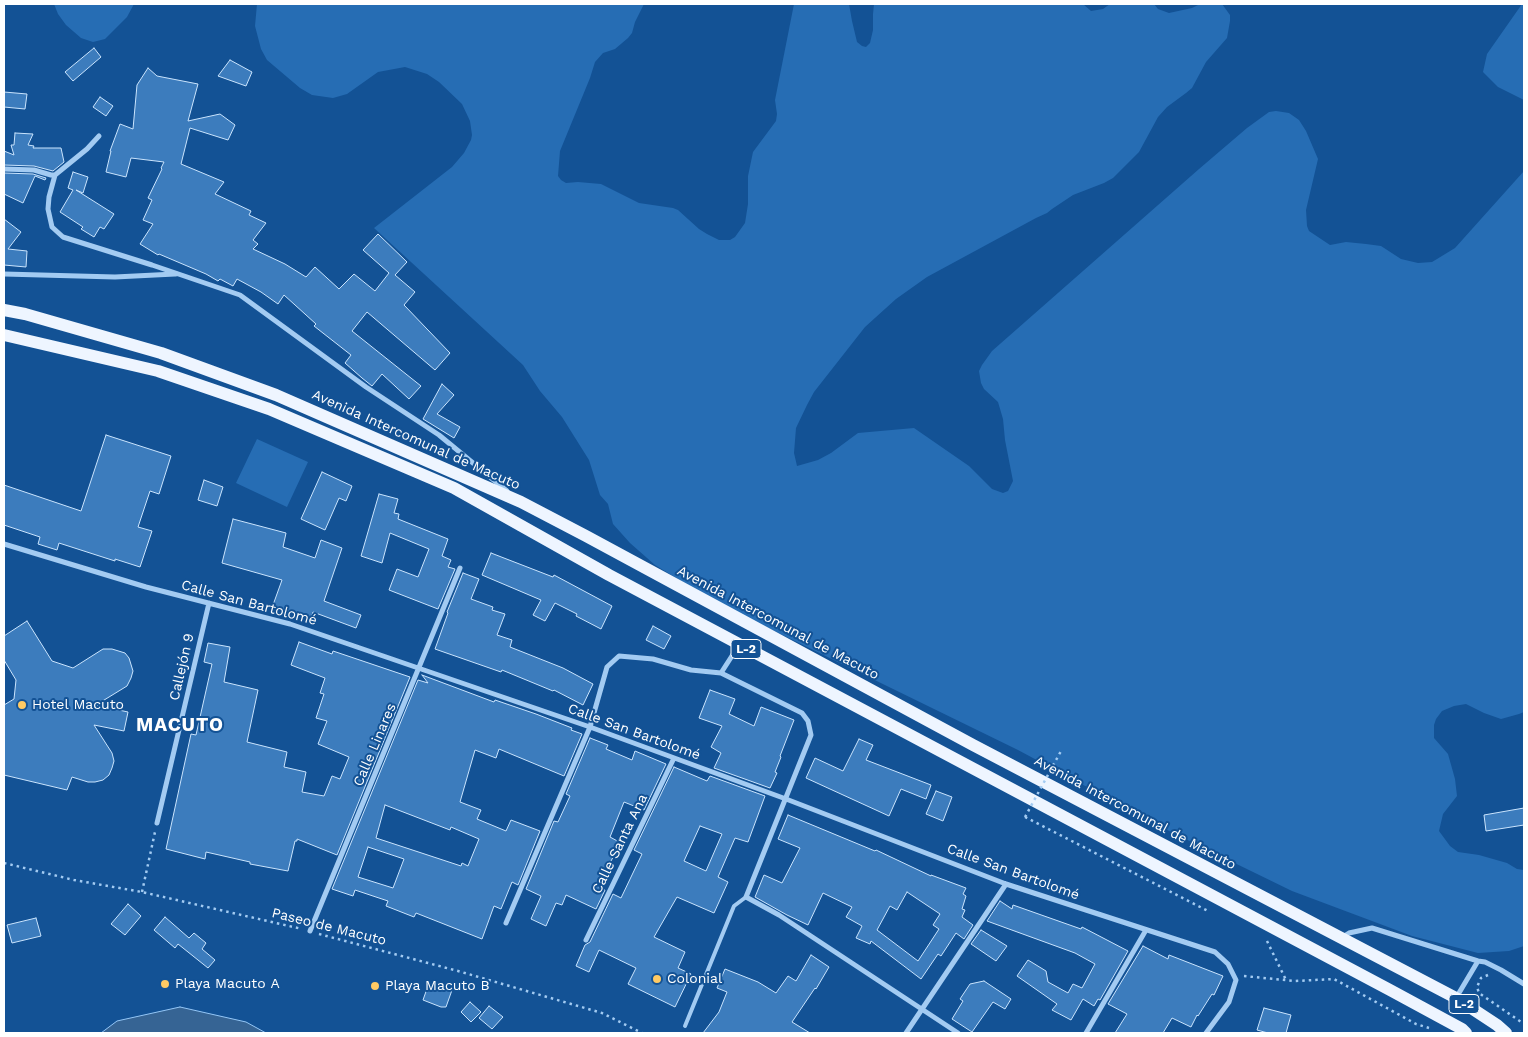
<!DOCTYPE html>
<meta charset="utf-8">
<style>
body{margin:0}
#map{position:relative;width:1528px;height:1037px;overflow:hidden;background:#135295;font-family:"Work Sans",sans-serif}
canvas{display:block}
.frame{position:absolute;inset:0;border:5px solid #fff;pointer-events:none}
</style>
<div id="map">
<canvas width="1528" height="1037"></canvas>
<div class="frame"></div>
</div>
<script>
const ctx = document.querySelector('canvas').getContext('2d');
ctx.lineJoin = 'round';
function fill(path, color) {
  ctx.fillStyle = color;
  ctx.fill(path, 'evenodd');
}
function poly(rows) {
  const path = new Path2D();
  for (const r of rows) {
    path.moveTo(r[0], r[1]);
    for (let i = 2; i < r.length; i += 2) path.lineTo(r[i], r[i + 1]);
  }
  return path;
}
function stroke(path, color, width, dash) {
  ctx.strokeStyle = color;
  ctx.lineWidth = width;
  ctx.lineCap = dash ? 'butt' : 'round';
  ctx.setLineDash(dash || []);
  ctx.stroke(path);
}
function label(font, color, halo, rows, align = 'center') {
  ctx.font = font + ' "Work Sans",sans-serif';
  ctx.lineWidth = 4;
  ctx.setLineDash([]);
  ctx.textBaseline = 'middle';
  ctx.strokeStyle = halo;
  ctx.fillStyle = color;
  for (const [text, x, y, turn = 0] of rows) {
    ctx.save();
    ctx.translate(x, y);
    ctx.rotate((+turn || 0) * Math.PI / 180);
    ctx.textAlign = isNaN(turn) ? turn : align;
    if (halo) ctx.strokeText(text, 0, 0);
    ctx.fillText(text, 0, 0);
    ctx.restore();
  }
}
const green = poly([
 [54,4,134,4,127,17,105,39,93,42,81,38,66,25,58,14],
 [257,4,644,4,635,22,632,33,628,38,615,49,603,53,595,62,590,78,560,151,558,176,561,180,566,183,578,182,601,184,639,203,673,208,678,210,699,229,707,234,719,240,730,240,735,237,745,223,748,204,748,176,753,152,776,121,777,114,775,100,794,4,849,4,852,21,857,42,862,46,866,47,870,43,873,30,873,14,874,4,1083,4,1091,11,1103,9,1110,4,1154,4,1158,9,1169,13,1192,8,1200,4,1222,4,1230,15,1230,21,1227,38,1206,62,1192,88,1186,93,1167,107,1158,117,1139,152,1113,178,1104,183,1073,195,1052,209,1047,213,1036,218,927,277,896,299,865,327,814,392,807,405,796,428,794,453,797,466,818,460,831,453,858,433,914,428,969,466,992,489,1003,493,1008,491,1013,481,1005,440,1003,419,998,402,984,389,981,383,979,371,982,365,992,351,1199,169,1247,128,1269,112,1276,111,1289,113,1299,120,1306,131,1318,159,1306,210,1307,226,1309,231,1330,245,1346,242,1366,244,1381,246,1401,259,1418,263,1432,262,1437,259,1455,248,1524,171,1524,712,1519,714,1501,719,1484,713,1466,704,1454,706,1442,711,1436,719,1434,725,1434,738,1448,754,1455,779,1457,796,1443,814,1439,831,1450,846,1458,852,1479,855,1507,863,1517,869,1524,870,1524,946,1509,951,1478,953,1412,936,1292,891,1171,832,1018,750,717,603,655,565,630,543,613,524,608,504,600,495,589,460,562,417,540,391,523,365,374,228,452,167,464,153,471,140,472,135,470,121,462,104,439,82,427,74,405,67,378,72,347,94,333,98,312,95,300,88,267,60,261,49,255,26],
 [1522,4,1524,4,1524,100,1498,87,1483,72,1487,54],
 [257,439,308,462,287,507,236,483]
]);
const water = poly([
 [180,1007,246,1022,266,1033,101,1033,117,1021,180,1007]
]);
const building = poly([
 [94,48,101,57,73,81,65,72,94,48],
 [230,60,252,72,246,86,218,76,230,60],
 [148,68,157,76,198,84,188,121,220,114,235,125,228,140,190,128,181,164,224,182,215,194,251,211,249,215,266,223,253,240,258,244,253,249,285,264,306,277,315,267,339,289,354,274,375,291,389,273,363,250,378,234,407,262,395,275,415,292,404,305,450,353,435,370,367,312,352,331,421,386,409,399,382,374,372,386,362,378,345,363,351,355,314,326,316,324,284,295,278,304,261,292,237,279,233,286,220,279,218,281,206,274,159,254,158,255,140,244,153,224,143,220,152,200,148,198,162,169,161,168,164,162,131,158,126,177,106,172,111,151,110,151,120,124,133,129,137,85,148,68],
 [4,92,27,94,25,109,4,107,4,92],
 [100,97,113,106,106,116,93,107,100,97],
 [15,133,33,134,28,145,34,146,33,148,61,148,64,162,53,171,34,166,4,165,4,151,14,155,11,145,14,145,15,133],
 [73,172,88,177,83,193,76,190,114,214,104,229,100,227,94,237,81,229,83,227,60,212,73,190,68,188,73,172],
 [4,173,33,174,46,178,45,180,35,176,23,203,4,194,4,173],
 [4,219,21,232,8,249,27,251,26,267,4,265,4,219],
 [442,384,454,395,437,414,460,427,454,438,423,419,442,384],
 [106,435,171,456,159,494,150,491,138,527,152,531,140,567,115,559,115,561,59,543,57,550,38,544,40,537,4,525,4,485,81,511,106,435],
 [322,472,352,486,346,501,339,498,325,530,301,519,322,472],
 [204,480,223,487,217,506,198,500,204,480],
 [379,494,398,499,394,513,399,514,398,519,448,539,442,556,451,560,448,567,455,569,438,609,389,590,397,569,418,577,429,549,390,533,382,563,361,556,379,494],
 [233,519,286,533,283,547,315,558,321,540,342,548,324,601,361,615,356,628,313,612,311,618,273,605,282,580,222,563,233,519],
 [491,553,553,577,554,575,612,606,601,629,576,616,577,614,555,603,545,621,533,615,541,600,482,575,491,553],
 [463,573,479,579,471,599,493,607,492,610,505,614,497,635,512,640,510,647,563,668,593,684,583,705,554,690,553,691,502,670,501,672,435,649,448,613,447,612,463,573],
 [27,621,52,661,73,668,103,649,112,649,125,653,129,658,133,671,131,678,127,686,96,705,128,712,124,731,94,725,112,753,114,761,112,768,109,775,103,780,95,782,88,782,72,777,67,790,4,775,4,705,14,699,16,680,4,660,4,636,27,621],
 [653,626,671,636,664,649,646,640,653,626],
 [299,642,332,654,333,651,410,677,337,855,297,839,297,841,295,841,288,871,250,864,250,862,206,852,205,859,166,849,191,734,196,735,212,664,204,662,208,643,230,647,224,682,258,690,247,742,287,752,284,767,306,772,302,792,324,796,332,776,340,779,349,757,318,744,327,721,316,718,324,694,320,693,325,678,291,665,299,642],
 [422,675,494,702,495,700,536,714,572,728,571,730,582,734,564,776,499,749,496,758,475,750,460,802,481,810,477,819,506,831,511,820,540,831,518,885,512,882,501,909,494,906,482,939,416,913,414,917,386,906,388,901,355,890,353,896,332,889,418,680,428,683,422,675],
 [385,805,450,830,451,827,479,839,468,866,462,863,461,866,376,838,385,805],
 [368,847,404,859,393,888,358,877,368,847],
 [710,690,735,699,729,714,754,726,761,707,794,720,780,756,781,757,775,772,777,773,770,788,714,768,721,753,711,747,722,726,699,718,710,690],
 [590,738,608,745,606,749,632,760,635,751,666,764,644,810,624,802,610,837,621,843,597,886,605,890,596,909,566,895,562,905,556,903,546,926,531,919,541,896,526,889,554,821,558,822,570,796,566,794,590,738],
 [859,739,873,745,866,760,931,785,926,799,901,789,889,816,806,778,815,758,843,771,859,739],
 [674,767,707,781,710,776,765,796,748,842,735,838,718,877,728,882,714,913,677,897,654,937,685,952,678,968,691,974,675,1007,628,984,636,968,599,950,589,972,576,966,585,945,590,942,613,894,621,898,642,854,634,850,674,767],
 [700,826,722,834,706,871,684,861,700,826],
 [936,791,952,797,943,821,926,814,936,791],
 [1524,808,1524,825,1486,831,1484,815,1524,808],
 [788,815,875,851,876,850,931,876,931,875,966,888,963,894,966,896,962,909,965,910,962,917,973,925,964,939,956,933,941,956,938,954,921,979,871,941,870,944,856,938,862,926,846,917,852,907,823,893,808,925,787,915,755,897,764,875,782,883,800,848,778,839,788,815],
 [907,892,940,914,933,925,939,929,918,961,877,930,890,906,897,910,907,892],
 [1000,901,1012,909,1013,905,1081,929,1082,927,1128,951,1100,1000,1098,999,1094,1006,1083,999,1071,1020,1052,1010,1057,1004,1017,976,1028,960,1046,971,1048,982,1068,993,1073,984,1082,988,1095,964,1075,953,987,921,1000,901],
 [128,904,141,916,125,935,111,924,128,904],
 [165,917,189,938,194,933,206,943,202,949,215,960,208,968,178,944,175,948,154,930,165,917],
 [36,918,41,936,12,943,7,925,36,918],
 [981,930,1007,946,996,961,971,944,981,930],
 [1143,946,1168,959,1169,955,1223,976,1214,995,1212,994,1198,1016,1197,1015,1191,1027,1172,1018,1163,1033,1115,1033,1127,1014,1108,1004,1143,946],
 [811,955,829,967,816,989,815,988,792,1022,810,1033,703,1033,719,1012,727,992,717,988,725,969,758,982,776,993,788,976,796,981,811,955],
 [984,981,1011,999,1005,1009,993,1002,972,1032,952,1019,963,1001,960,999,970,984,984,981],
 [429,983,452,990,446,1007,441,1007,423,1000,429,983],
 [470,1002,481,1012,471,1022,461,1012,470,1002],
 [489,1006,503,1017,492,1029,479,1018,489,1006],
 [1264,1008,1291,1015,1286,1033,1268,1033,1257,1030,1264,1008]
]);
const path = poly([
 [1025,817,1208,911],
 [4,863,74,880,142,892,302,929],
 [142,892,155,832],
 [319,934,458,971,602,1013,642,1033],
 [1267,941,1286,980],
 [1488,975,1481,978,1477,987,1479,993,1524,1024],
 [1244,976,1295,981,1334,979,1416,1024,1429,1028]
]);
const lane = poly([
 [685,1026,734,906,746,897]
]);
const street = poly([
 [4,169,34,170,51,175,55,175,87,149,99,136],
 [55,175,49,197,48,209,52,227,63,237,152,265,240,295,366,387,439,435,507,491],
 [4,274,115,277,175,274],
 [4,544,146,587,290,624,590,727,786,799,1006,884,1215,952,1228,964,1236,980,1229,1002,1206,1033],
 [721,673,739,645],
 [157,823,209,603],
 [506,923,590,727,607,667,619,656,653,659,691,670,721,673,802,713,808,721,811,735,746,897,779,915,958,1033],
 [310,931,460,568],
 [1341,938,1349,933,1372,928,1478,961,1485,962,1501,970,1524,984],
 [586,940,674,758],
 [1456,998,1478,961],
 [906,1033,1006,884],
 [1086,1033,1146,930]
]);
const primary = poly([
 [4,310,25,314,161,353,276,395,521,502,586,536,973,745,1456,998,1497,1025,1506,1033],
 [4,335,158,371,269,409,454,488,609,575,1390,990,1462,1029,1466,1033]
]);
const pathBridge = poly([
 [1025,817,1061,751]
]);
const markers = [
 [22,705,5,"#ffca64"],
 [657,979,5,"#ffca64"],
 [165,984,5,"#ffca64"],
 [375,986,5,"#ffca64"]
];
const shields = [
 [746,649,30],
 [1464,1004,30]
];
const shieldNames = [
 ["L-2",746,649],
 ["L-2",1464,1004]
];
const streetNames = [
 ["Avenida Intercomunal de Macuto",416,440,24],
 ["Calle San Bartolomé",249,603,15],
 ["Avenida Intercomunal de Macuto",778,623,28],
 ["Callejón 9",182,667,-77],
 ["Calle San Bartolomé",634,732,20],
 ["Calle Linares",375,745,-67],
 ["Avenida Intercomunal de Macuto",1135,813,28],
 ["Calle Santa Ana",620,844,-64],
 ["Calle San Bartolomé",1013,872,20],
 ["Paseo de Macuto",329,927,14]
];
const poiNames = [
 ["Hotel Macuto",32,705],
 ["Colonial",667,979],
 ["Playa Macuto A",175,984],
 ["Playa Macuto B",385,986]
];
const districtNames = [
 ["MACUTO",180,725]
];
fill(green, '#266db4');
fill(water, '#366494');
stroke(water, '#94c6f6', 1);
fill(building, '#3c7cbd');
stroke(building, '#cae4fd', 1);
stroke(path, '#a3cbf2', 2.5, [2.5, 4]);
stroke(lane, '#a3cbf2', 4);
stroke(street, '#a3cbf2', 5);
stroke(primary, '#eef5ff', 12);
stroke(pathBridge, '#a3cbf2', 2.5, [2.5, 4]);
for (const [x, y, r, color] of markers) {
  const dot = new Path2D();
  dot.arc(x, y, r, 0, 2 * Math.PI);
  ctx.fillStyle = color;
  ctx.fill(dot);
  stroke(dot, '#135295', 2);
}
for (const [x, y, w] of shields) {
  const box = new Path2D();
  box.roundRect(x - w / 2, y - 9.5, w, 19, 4);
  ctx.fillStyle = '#135295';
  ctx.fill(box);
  stroke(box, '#fff', 1);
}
label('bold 12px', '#fff', null, shieldNames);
label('14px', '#fff', '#135295', streetNames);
label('14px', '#fff', '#135295', poiNames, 'left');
ctx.letterSpacing = '1px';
label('bold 19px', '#fff', '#135295', districtNames);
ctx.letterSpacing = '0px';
</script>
